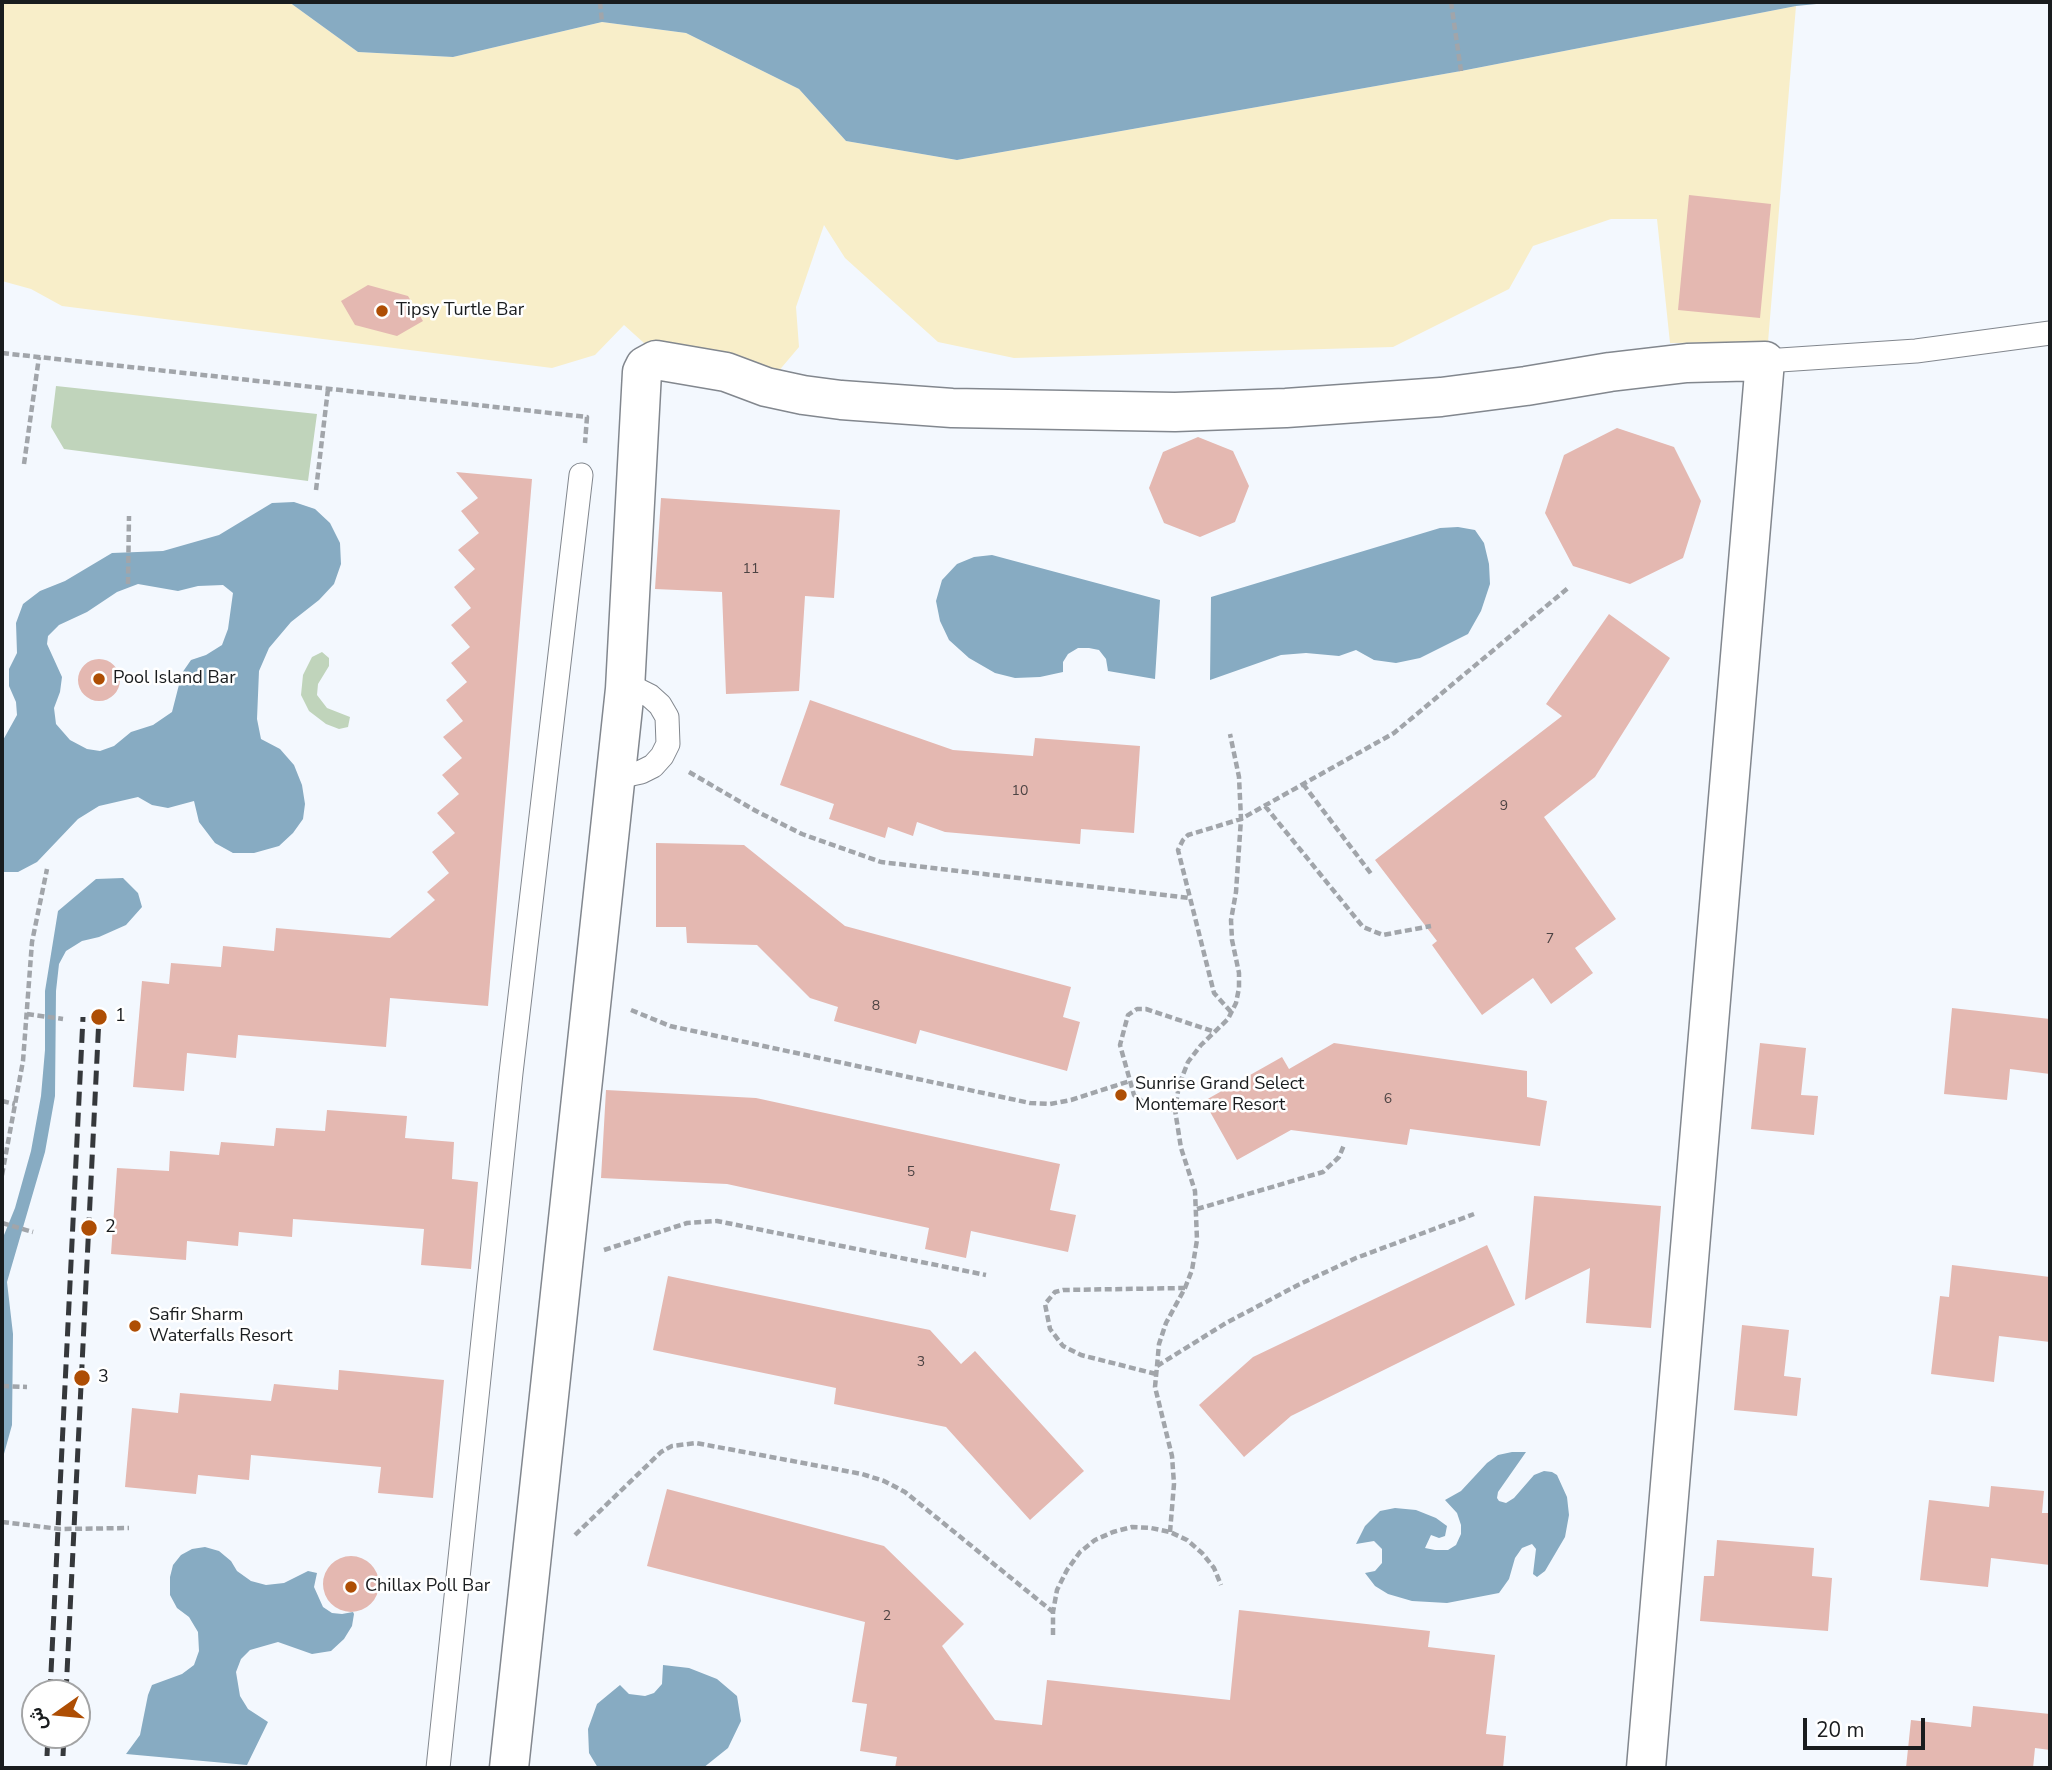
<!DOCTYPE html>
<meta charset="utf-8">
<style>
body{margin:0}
#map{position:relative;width:2052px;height:1770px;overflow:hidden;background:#f3f8fe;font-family:"Nunito Sans",Vazirmatn,sans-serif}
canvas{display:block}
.frame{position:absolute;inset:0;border:4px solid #191c1e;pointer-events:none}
.north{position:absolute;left:21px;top:1679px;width:70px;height:70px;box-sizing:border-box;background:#fff;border:2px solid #a3a4a5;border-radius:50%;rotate:255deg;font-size:19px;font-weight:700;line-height:28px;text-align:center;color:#191c1e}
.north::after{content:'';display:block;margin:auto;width:24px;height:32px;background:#ae4e04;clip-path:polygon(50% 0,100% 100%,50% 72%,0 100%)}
.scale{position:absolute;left:1803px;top:1718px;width:122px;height:32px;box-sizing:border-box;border:4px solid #191c1e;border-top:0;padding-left:9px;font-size:21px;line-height:24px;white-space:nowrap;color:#191c1e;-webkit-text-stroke:5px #fff;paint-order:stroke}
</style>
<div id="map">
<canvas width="2052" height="1770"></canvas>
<div class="frame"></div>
<div class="north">ش</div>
<div class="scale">20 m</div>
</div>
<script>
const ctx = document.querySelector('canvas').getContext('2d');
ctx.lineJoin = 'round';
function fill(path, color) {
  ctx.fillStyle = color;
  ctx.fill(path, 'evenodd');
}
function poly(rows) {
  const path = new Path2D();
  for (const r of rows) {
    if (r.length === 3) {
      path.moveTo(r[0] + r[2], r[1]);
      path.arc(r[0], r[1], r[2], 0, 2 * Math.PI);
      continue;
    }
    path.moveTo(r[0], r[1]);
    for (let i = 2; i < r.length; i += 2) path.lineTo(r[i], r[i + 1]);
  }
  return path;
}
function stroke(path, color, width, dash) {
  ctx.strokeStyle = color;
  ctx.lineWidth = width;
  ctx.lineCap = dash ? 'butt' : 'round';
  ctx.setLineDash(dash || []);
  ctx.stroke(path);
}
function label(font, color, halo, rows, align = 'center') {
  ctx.font = font + ' "Nunito Sans",sans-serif';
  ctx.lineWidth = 5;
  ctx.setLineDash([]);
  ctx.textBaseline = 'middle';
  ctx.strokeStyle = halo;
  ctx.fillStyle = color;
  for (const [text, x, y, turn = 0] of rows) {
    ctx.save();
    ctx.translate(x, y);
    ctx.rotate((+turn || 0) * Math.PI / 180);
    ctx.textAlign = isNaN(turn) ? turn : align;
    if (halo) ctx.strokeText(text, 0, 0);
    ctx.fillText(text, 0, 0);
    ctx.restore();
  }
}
const green = poly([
 [56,386,317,414,308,481,64,449,51,427],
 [322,652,329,658,329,666,318,684,317,695,327,708,350,717,348,727,339,729,326,724,309,711,301,695,303,675,312,657]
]);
const sand = poly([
 [2,2,289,2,358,52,453,57,602,22,686,33,799,89,846,141,957,160,1461,71,1796,6,1768,342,1670,343,1657,219,1611,219,1533,246,1509,289,1393,347,1014,358,938,342,845,258,824,225,796,307,799,347,777,373,654,352,624,325,595,355,552,368,62,306,31,289,2,281]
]);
const water = poly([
 [289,2,1837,2,1796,6,1461,71,957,160,846,141,799,89,686,33,602,22,453,57,358,52],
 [294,502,315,509,330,523,340,543,341,564,334,584,319,600,291,622,269,648,259,671,257,719,261,739,280,749,294,765,302,785,305,804,303,819,293,833,279,846,254,853,233,853,215,843,199,822,194,801,168,808,152,805,138,797,99,806,78,819,37,862,18,872,2,872,2,742,17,715,16,702,9,686,9,669,17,653,16,623,23,604,40,591,65,581,112,553,163,551,219,535,272,503],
 [138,584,178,591,198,586,223,585,233,593,228,629,222,645,206,655,191,660,182,673,172,712,153,725,131,732,114,746,100,751,87,749,70,740,56,724,54,708,60,692,62,677,47,644,48,636,59,625,87,612,117,592],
 [1458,527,1475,530,1484,543,1489,564,1490,584,1481,611,1468,634,1420,658,1396,663,1374,660,1356,650,1339,656,1306,653,1281,655,1210,680,1211,597,1440,528],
 [992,555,1160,600,1155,679,1108,671,1106,659,1099,650,1089,648,1078,648,1068,654,1063,662,1063,672,1040,677,1015,678,995,673,969,658,949,640,940,621,936,601,942,580,957,564,974,557],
 [123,878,138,893,142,907,126,925,99,937,82,941,66,951,59,964,56,991,55,1096,45,1152,7,1282,13,1334,12,1425,2,1461,2,1240,15,1208,31,1151,41,1096,45,1050,45,991,58,911,96,879],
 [1512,1452,1526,1452,1498,1492,1497,1498,1499,1501,1506,1503,1514,1498,1534,1475,1544,1471,1552,1472,1557,1475,1567,1497,1569,1515,1565,1537,1545,1571,1537,1577,1533,1574,1536,1549,1532,1544,1522,1548,1515,1558,1509,1579,1499,1593,1447,1603,1412,1601,1388,1594,1375,1586,1365,1573,1375,1571,1382,1563,1382,1549,1374,1541,1356,1544,1365,1526,1380,1511,1395,1508,1416,1510,1436,1518,1447,1526,1445,1536,1439,1538,1431,1535,1425,1548,1435,1550,1448,1550,1456,1545,1461,1534,1461,1525,1457,1513,1445,1500,1461,1491,1487,1463,1498,1455],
 [205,1547,219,1551,231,1561,237,1571,251,1581,266,1585,284,1583,308,1571,317,1573,314,1587,323,1607,332,1613,342,1614,353,1612,354,1614,352,1626,344,1639,331,1651,312,1654,278,1642,250,1650,241,1659,236,1672,240,1696,248,1709,268,1722,247,1765,126,1754,140,1735,148,1695,152,1685,182,1674,194,1665,199,1651,198,1632,189,1617,177,1608,170,1595,170,1577,173,1565,181,1555,192,1549],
 [663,1665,689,1668,717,1679,737,1696,741,1721,728,1748,703,1768,598,1768,589,1753,588,1729,597,1704,620,1685,629,1694,645,1696,654,1693,662,1684]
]);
const building = poly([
 [1689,195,1771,204,1760,318,1678,310],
 [368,285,408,296,423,321,397,336,355,325,341,301],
 [1617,428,1674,447,1701,501,1683,558,1630,584,1573,566,1545,513,1564,455],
 [1198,437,1233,451,1249,486,1235,522,1200,537,1164,523,1149,488,1163,452],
 [456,472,532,479,488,1006,390,998,386,1047,238,1035,236,1058,187,1053,184,1091,133,1087,142,981,169,984,171,963,221,967,223,946,274,951,276,928,390,938,435,900,427,892,449,873,432,852,455,833,437,813,459,794,442,775,462,758,443,737,463,721,446,700,467,682,451,663,470,647,451,625,471,608,454,587,475,569,458,550,479,533,461,511,478,498],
 [661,498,840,510,834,598,805,596,799,691,726,694,722,592,655,589],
 [1609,614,1670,658,1595,777,1544,817,1616,919,1575,948,1593,973,1551,1004,1533,978,1482,1015,1432,945,1437,941,1375,860,1562,716,1546,704],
 [99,680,21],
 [810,700,953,750,1033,756,1035,738,1140,746,1134,833,1081,829,1080,844,945,832,917,822,913,836,888,827,885,838,829,819,834,804,780,785],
 [656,843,744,845,845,926,1071,987,1063,1017,1080,1022,1067,1071,920,1030,916,1044,834,1021,838,1007,810,998,757,945,687,943,686,927,656,927],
 [1952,1008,2050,1019,2050,1074,2010,1069,2007,1100,1944,1094],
 [1334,1043,1527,1071,1527,1097,1547,1101,1540,1146,1410,1129,1407,1145,1291,1130,1237,1160,1204,1101,1282,1057,1289,1069],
 [1760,1043,1806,1048,1801,1095,1818,1096,1814,1135,1751,1129],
 [606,1090,756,1098,1060,1164,1050,1210,1076,1215,1068,1252,971,1231,966,1258,925,1249,929,1228,727,1184,601,1178],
 [327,1110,407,1116,405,1138,454,1142,452,1179,478,1182,471,1269,421,1265,424,1229,293,1219,292,1237,239,1232,238,1246,187,1241,186,1260,111,1254,117,1168,169,1171,170,1151,219,1155,221,1142,274,1146,276,1128,325,1131],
 [1534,1196,1661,1206,1651,1328,1586,1323,1590,1268,1525,1300],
 [1487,1245,1515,1305,1291,1416,1244,1457,1199,1405,1253,1357],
 [1952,1265,2050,1277,2050,1342,1999,1336,1994,1382,1931,1374,1940,1296,1949,1297],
 [668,1276,930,1330,961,1364,975,1351,1084,1471,1030,1520,946,1427,834,1404,836,1388,653,1350],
 [1742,1325,1789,1330,1784,1376,1801,1378,1797,1416,1734,1410],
 [339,1370,444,1380,433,1498,378,1493,381,1467,251,1455,249,1480,198,1475,196,1494,125,1487,132,1408,178,1413,180,1393,271,1401,274,1384,338,1390],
 [1991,1486,2044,1491,2042,1513,2050,1513,2050,1565,1991,1558,1988,1587,1920,1580,1929,1500,1989,1507],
 [667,1489,884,1546,964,1624,942,1646,995,1720,1042,1725,1047,1680,1230,1700,1239,1610,1430,1631,1428,1647,1495,1655,1486,1734,1506,1736,1503,1768,895,1768,897,1757,860,1751,867,1704,852,1702,865,1622,647,1566],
 [1717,1540,1814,1548,1812,1576,1832,1578,1828,1631,1700,1621,1704,1576,1714,1576],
 [351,1584,28],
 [1973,1706,2050,1714,2050,1750,2035,1748,2033,1768,1906,1768,1911,1720,1971,1727]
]);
const path = poly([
 [600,2,602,22],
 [1451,2,1461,71],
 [2,353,587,417,585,443],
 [24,464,39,357],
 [316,490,328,389],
 [128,584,129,516],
 [689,772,756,811,802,834,881,862,1190,898],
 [1303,784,1372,875],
 [1265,806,1363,927,1383,935,1431,926],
 [631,1010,670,1026,1030,1103,1050,1104,1071,1100,1130,1081],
 [1231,1012,1214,993,1178,850,1183,840,1188,835,1241,819,1394,733,1568,588],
 [27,1014,63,1019],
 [2,1101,15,1104],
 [1175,1110,1147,1105,1134,1095,1120,1045,1128,1015,1137,1009,1146,1009,1215,1032],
 [2,1175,23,1061,32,942,47,869],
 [1197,1209,1323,1172,1339,1157,1344,1145],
 [2,1223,33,1232],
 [604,1250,687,1223,717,1221,986,1275],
 [1157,1366,1226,1323,1298,1285,1356,1258,1474,1214],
 [1156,1374,1081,1355,1063,1346,1050,1329,1045,1304,1055,1292,1063,1290,1185,1288],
 [2,1386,27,1387],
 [1170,1532,1174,1484,1172,1456,1155,1387,1157,1366,1159,1344,1166,1323,1185,1288,1192,1270,1197,1240,1195,1191,1181,1148,1175,1110,1179,1085,1188,1062,1201,1045,1228,1019,1236,1003,1239,988,1239,973,1232,940,1231,920,1236,892,1241,819,1239,777,1230,734],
 [575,1535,661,1452,672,1446,696,1443,862,1474,884,1481,905,1492,1053,1612],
 [1053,1635,1053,1612,1057,1590,1067,1570,1080,1552,1095,1540,1113,1532,1132,1527,1151,1528,1170,1532,1187,1540,1202,1553,1214,1568,1221,1585]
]);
const service = poly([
 [1765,361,1916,351,2050,333],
 [614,773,627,775,641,772,653,766,662,756,668,744,667,717,660,705,650,696,638,690,625,689],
 [438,1768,511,1073,581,475]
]);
const minor = poly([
 [509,1768,625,689,642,372,645,366,656,360,726,372,766,387,803,395,841,400,952,408,1175,412,1286,408,1441,397,1526,386,1610,372,1687,363,1765,361,1646,1768]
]);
const rail = poly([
 [50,1693,83,1017],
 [66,1693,99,1017],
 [47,1756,48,1735],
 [63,1756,64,1735]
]);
const pathBridge = poly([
 [2,1522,60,1529,129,1528]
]);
const markers = [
 [382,311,7,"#ae4e04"],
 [99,679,7,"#ae4e04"],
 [99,1017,9,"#ae4e04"],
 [1121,1095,7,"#ae4e04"],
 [89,1228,9,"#ae4e04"],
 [135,1326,7,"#ae4e04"],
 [82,1378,9,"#ae4e04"],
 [351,1587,7,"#ae4e04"]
];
const numberNames = [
 ["11",751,570],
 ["10",1020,792],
 ["9",1504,807],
 ["7",1550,940],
 ["8",876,1007],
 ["6",1388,1100],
 ["5",911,1173],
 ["3",921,1363],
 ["2",887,1617]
];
const poiNames = [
 ["Tipsy Turtle Bar",396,311],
 ["Pool Island Bar",113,679],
 ["1",115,1017],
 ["Sunrise Grand Select",1135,1085],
 ["Montemare Resort",1135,1106],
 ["2",105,1228],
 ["Safir Sharm",149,1316],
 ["Waterfalls Resort",149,1337],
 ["3",98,1378],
 ["Chillax Poll Bar",365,1587]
];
fill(green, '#c0d4bb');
fill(sand, '#f8eec9');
fill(water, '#87abc2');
fill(building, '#e4b8b1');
stroke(service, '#82878e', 25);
stroke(minor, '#82878e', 41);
stroke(path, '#a1a5aa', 4.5, [7, 3.5]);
stroke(service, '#fff', 23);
stroke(minor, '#fff', 38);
stroke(rail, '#35383b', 5, [14, 7]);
stroke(pathBridge, '#a1a5aa', 4.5, [7, 3.5]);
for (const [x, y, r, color] of markers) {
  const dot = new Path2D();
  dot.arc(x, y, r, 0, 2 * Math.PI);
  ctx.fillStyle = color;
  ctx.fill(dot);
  stroke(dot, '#fff', 2.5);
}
label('14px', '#4c4343', null, numberNames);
label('18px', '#191c1e', '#fff', poiNames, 'left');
</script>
